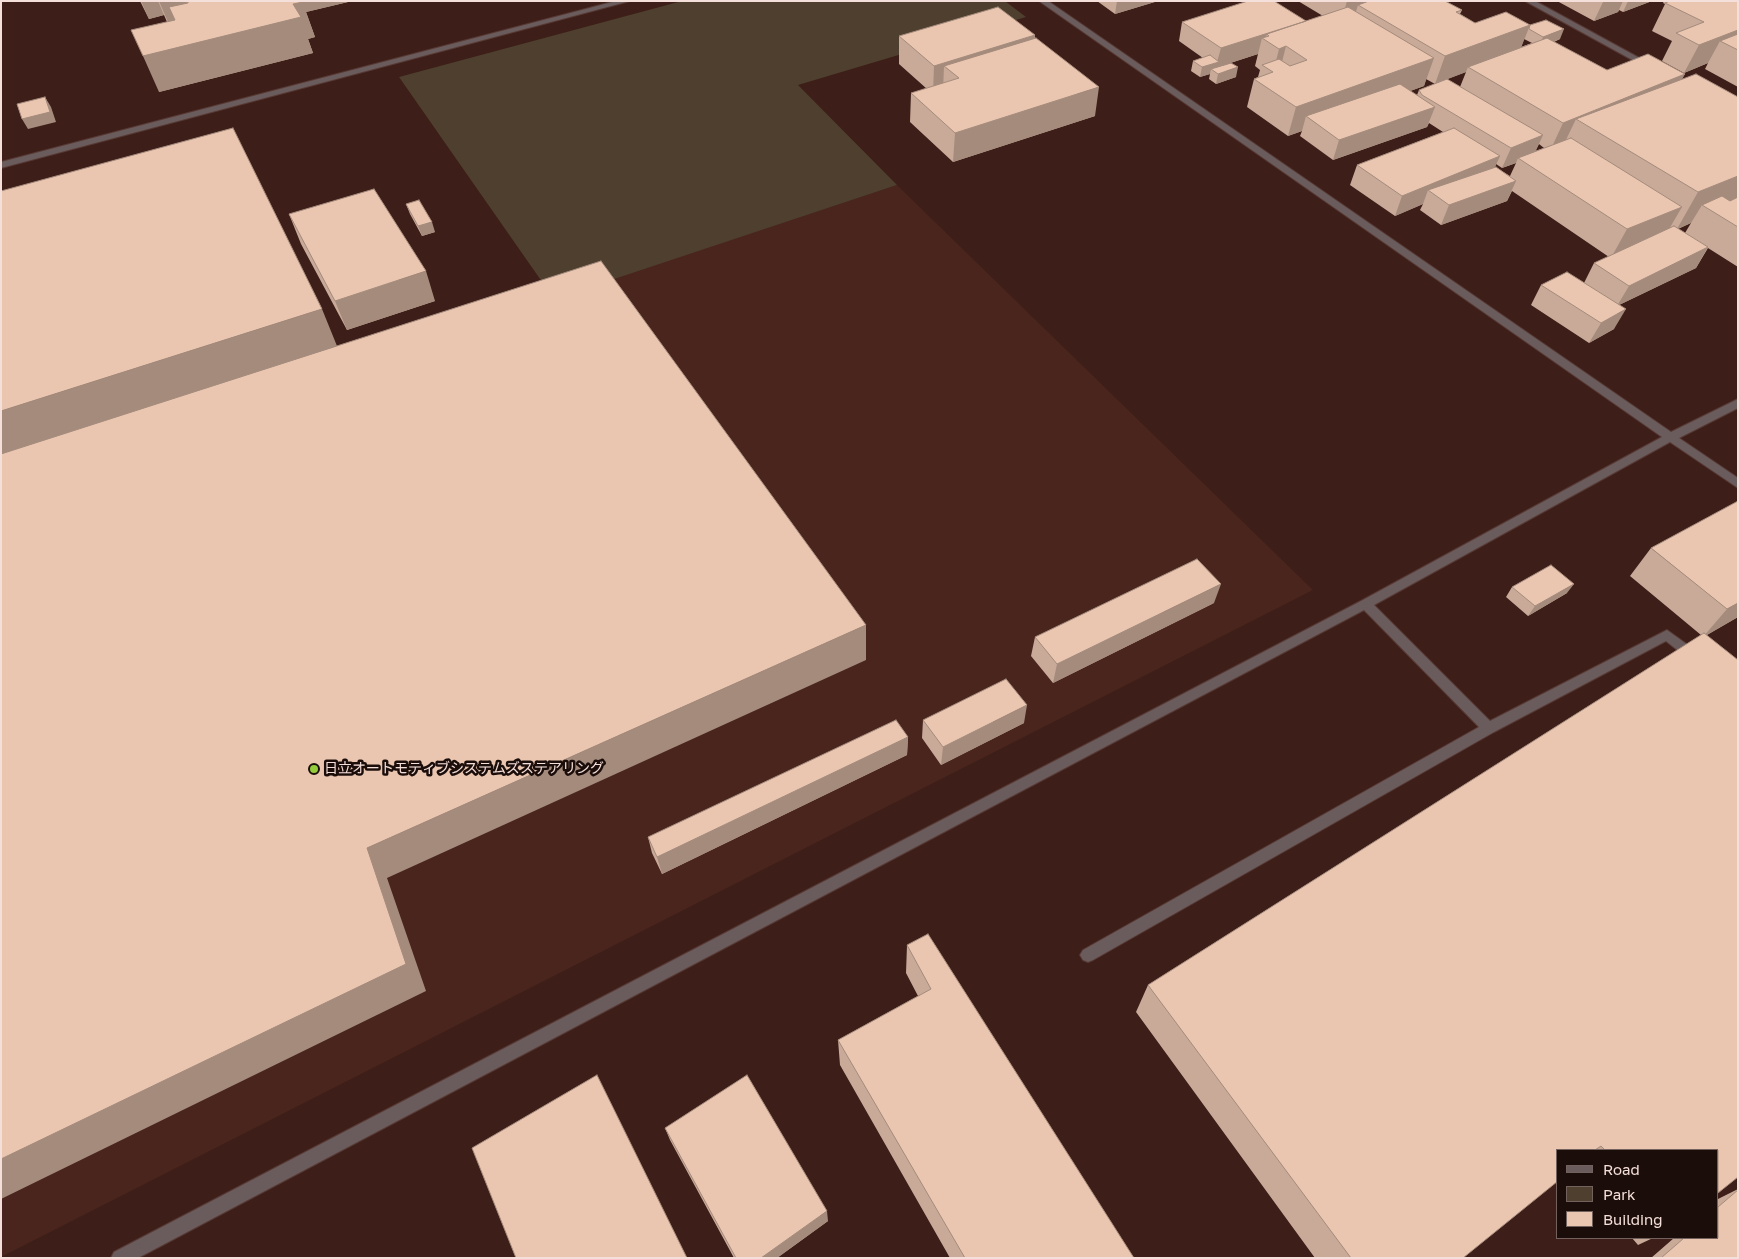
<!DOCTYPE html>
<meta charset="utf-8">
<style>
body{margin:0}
#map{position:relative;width:1739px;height:1259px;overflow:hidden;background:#3d1e18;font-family:"Golos Text",sans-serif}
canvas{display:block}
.frame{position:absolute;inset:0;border:2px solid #f5dfda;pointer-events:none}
.legend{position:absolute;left:1556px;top:1149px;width:162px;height:90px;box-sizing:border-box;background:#1b0d0a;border:1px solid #72615d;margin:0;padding:6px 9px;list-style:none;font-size:15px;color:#f5dfda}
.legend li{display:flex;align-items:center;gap:10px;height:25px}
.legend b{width:25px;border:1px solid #72615d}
</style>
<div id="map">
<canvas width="1739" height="1259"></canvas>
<div class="frame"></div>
<ul class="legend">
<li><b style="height:6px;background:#6a5b5c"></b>Road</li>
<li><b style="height:14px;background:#4e3f2e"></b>Park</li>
<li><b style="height:14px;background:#eac6b1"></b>Building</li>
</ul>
</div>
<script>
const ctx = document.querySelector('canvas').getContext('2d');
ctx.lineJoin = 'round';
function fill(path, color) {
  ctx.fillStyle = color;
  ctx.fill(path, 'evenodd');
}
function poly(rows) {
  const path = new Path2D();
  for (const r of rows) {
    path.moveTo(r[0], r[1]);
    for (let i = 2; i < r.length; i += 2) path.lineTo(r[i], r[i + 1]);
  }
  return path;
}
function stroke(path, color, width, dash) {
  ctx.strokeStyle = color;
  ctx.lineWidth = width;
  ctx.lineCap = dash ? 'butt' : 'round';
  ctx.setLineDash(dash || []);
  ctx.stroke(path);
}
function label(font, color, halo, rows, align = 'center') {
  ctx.font = font + ' "Golos Text","Noto Sans JP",sans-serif';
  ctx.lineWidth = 5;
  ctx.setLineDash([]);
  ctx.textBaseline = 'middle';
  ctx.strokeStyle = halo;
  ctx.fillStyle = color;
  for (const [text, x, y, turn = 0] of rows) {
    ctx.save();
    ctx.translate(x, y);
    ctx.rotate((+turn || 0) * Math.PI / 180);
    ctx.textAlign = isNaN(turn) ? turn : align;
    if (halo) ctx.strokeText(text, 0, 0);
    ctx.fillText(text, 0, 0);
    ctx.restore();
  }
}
const built = poly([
 [897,185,1313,590,1,1257,1,480]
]);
const green = poly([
 [682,1,1005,1,1026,17,798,85,897,185,554,299,399,77]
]);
const minor = poly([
 [616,1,630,1,1,168,1,162,616,1],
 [1039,1,1048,1,1671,432,1738,399,1738,408,1679,438,1738,478,1738,488,1670,442,1374,605,1490,721,1667,630,1699,653,1701,657,1699,661,1691,661,1666,641,1494,732,1093,960,1088,962,1083,960,1080,955,1083,950,1479,727,1364,610,138,1258,111,1258,114,1252,1361,601,1662,437,1039,1],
 [1525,1,1535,1,1654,66,1647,68,1525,1]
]);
const wall = poly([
 [140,1,348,1,348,2,306,12,315,37,308,39,313,53,159,92,167,22,164,15,149,19],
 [1097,1,1158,1,1115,14],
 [1298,1,1445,1,1462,10,1460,14,1475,23,1530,25,1560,39,1554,42,1607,70,1685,74,1681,79,1738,97,1738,267,1708,248,1696,268,1619,305,1614,329,1589,343,1531,305,1541,285,1584,283,1594,263,1609,257,1512,191,1507,201,1441,225,1420,210,1423,204,1395,216,1350,185,1357,165,1443,132,1429,123,1427,127,1333,160,1300,136,1302,131,1288,136,1247,107,1254,79,1258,77,1260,70,1255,66,1258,54,1218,67,1236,77,1216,84,1209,79,1210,74,1200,77,1191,71,1193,61,1203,58,1179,41,1182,22,1306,21,1323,16],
 [1524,39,1532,43,1521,47],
 [1466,72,1460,87,1447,79],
 [1426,79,1435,84,1419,90,1417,95,1410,91,1424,86],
 [1539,144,1544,148,1535,151],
 [1516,163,1510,176,1495,167,1496,164,1502,168],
 [1691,223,1685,233,1678,229],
 [1557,1,1652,1,1623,12,1619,10,1618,12,1594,21],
 [1664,1,1738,1,1738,87,1705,69,1708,63,1684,73,1662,61,1672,41,1652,31,1665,4,1663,3],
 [1035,35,1035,39,1095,116,953,162,910,122,911,93,927,89,899,64,899,36],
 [406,204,435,232,422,236,410,214],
 [289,214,435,301,347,330,301,244],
 [1651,548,1738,617,1707,635,1718,1150,1558,1150,1463,1258,1315,1258,1136,1012,1148,985,1701,635,1630,576],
 [1512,587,1567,593,1528,616,1506,597],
 [1214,603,1053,683,1031,656,1035,637],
 [923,720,1024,723,941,765,922,738],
 [908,737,907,755,662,874,652,853,648,837],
 [907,945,1134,1258,950,1258,840,1065,838,1040,918,996,906,973],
 [665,1128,828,1221,777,1258,734,1258,670,1140],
 [1738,1189,1738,1258,1651,1258,1674,1238,1718,1238,1718,1199],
 [1632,1238,1653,1238,1638,1245]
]);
const shadedWall = poly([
 [141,1,158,1,164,15,149,19],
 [159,1,186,1,196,23,169,7,178,27,171,29],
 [290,1,348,2,306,12,315,37,308,39,313,53,159,92,143,56],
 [1117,1,1158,1,1115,14],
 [1347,1,1414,1,1358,5,1353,21,1340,26],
 [1604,1,1623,1,1618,12,1594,21,1603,2],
 [1628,1,1652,1,1623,12],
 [1530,25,1519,53,1468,67,1466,72,1435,84,1445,56],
 [1564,29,1560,39,1539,47,1543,37],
 [1738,30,1738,50,1720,41,1708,63,1684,73,1699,45],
 [1272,31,1269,43,1269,36,1267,34,1265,40,1262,38,1258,54,1218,67,1217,71,1211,69,1210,74,1200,77,1202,67,1217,62,1221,48],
 [1035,35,1032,63,959,78,944,66,943,91,933,94,934,66],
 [1286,46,1279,74,1272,77,1279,49],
 [1434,58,1424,86,1318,125,1306,116,1302,131,1288,136,1296,107],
 [1238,67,1236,77,1216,84,1218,74],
 [1685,74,1670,102,1576,119,1563,146,1550,151,1563,123],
 [1099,87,1095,116,953,162,955,133],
 [45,97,51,107,56,122,28,129,22,119],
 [1435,107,1427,127,1333,160,1339,140],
 [1543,135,1534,155,1518,158,1516,163,1502,168,1511,148],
 [1500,156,1491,176,1428,190,1423,204,1395,216,1402,196],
 [1738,176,1738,203,1702,205,1691,223,1677,229,1698,192],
 [1516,181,1507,201,1441,225,1449,205],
 [1682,207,1665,236,1611,258,1627,229],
 [432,222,435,232,422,236,418,226],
 [1708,247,1696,268,1617,306,1629,286],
 [426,271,435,301,347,330,335,301],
 [322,309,337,346,1,456,1,411],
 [1626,309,1614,329,1589,343,1601,323],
 [1221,584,1214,603,1053,683,1057,664],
 [1574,584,1567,593,1528,616,1535,606],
 [1738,603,1738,617,1703,637,1727,609],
 [866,625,866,660,387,878,426,991,1,1199,1,1159,367,848],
 [1027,705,1024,723,941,765,943,747],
 [908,737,907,755,662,874,657,857],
 [827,1211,828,1221,777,1258,761,1258]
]);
const building = poly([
 [188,1,302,1,303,2,293,4,301,17,143,56,131,30,175,20,169,7,188,3,188,1],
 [1248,1,1274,1,1306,21,1221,48,1182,22,1248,1],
 [1369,1,1445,1,1462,10,1456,12,1475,23,1506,12,1530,25,1445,56,1358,5,1369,1],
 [1670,1,1738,1,1738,30,1699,45,1676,33,1704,22,1665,3,1670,1],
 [998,7,1035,35,934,66,899,36,998,7],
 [1348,7,1434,58,1296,107,1254,79,1273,72,1262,65,1279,59,1290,66,1307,60,1286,46,1279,49,1262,38,1269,36,1267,34,1348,7],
 [1546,20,1564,29,1543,37,1529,29,1530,25,1546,20],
 [1738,34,1738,50,1720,41,1738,34],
 [1036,38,1099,87,955,133,911,93,959,78,944,66,1036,38],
 [1547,38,1607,70,1648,54,1685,74,1563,123,1468,67,1547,38],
 [1210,55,1219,62,1202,67,1193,61,1210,55],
 [1231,63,1238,67,1218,74,1211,69,1231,63],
 [1696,74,1738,97,1738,176,1698,192,1576,119,1696,74],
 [1447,79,1543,135,1511,148,1422,95,1419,90,1447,79],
 [1400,84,1435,107,1339,140,1306,116,1400,84],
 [45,97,50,112,22,119,17,104,45,97],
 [233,128,322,309,1,411,1,191,233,128],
 [1454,128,1500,156,1402,196,1357,165,1454,128],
 [1571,138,1682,207,1627,229,1518,158,1571,138],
 [1496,167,1516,181,1449,205,1428,190,1496,167],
 [374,189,426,271,335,301,289,214,374,189],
 [1722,196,1730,201,1738,197,1738,227,1702,205,1722,196],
 [419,200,432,222,418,226,406,204,419,200],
 [1674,226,1708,247,1629,286,1594,263,1674,226],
 [601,261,866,625,367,848,406,964,1,1159,1,454,601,261],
 [1567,272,1626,309,1601,323,1541,285,1567,272],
 [1738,501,1738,603,1727,609,1651,548,1738,501],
 [1197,559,1221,584,1057,664,1035,637,1197,559],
 [1551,565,1574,584,1535,606,1512,587,1551,565],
 [1704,633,1738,660,1738,1177,1718,1193,1718,1150,1605,1150,1601,1146,1595,1150,1558,1150,1558,1181,1463,1258,1351,1258,1148,985,1704,633],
 [1006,679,1027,705,943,747,923,720,1006,679],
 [896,720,908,737,657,857,648,837,896,720],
 [928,934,1134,1258,965,1258,838,1040,931,989,907,945,928,934],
 [597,1075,687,1258,516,1258,472,1148,597,1075],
 [747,1075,827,1211,761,1258,736,1258,665,1128,747,1075],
 [1738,1190,1738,1258,1661,1258,1684,1238,1718,1238,1718,1207,1738,1190]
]);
const markers = [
 [314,769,5,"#94cc3c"]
];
const poiNames = [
 ["日立オートモティブシステムズステアリング",324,769]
];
fill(built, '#4a251d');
fill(green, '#4e3f2e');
stroke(minor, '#573933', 2);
fill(minor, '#6a5b5c');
fill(wall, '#c9aa98');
fill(shadedWall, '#a48b7c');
fill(building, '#eac6b1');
stroke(building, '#a48b7c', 1);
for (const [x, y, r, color] of markers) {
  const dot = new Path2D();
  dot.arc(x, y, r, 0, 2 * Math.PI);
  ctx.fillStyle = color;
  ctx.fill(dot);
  stroke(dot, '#1b0d0a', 2);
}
label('14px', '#f5dfda', '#1b0d0a', poiNames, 'left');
</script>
